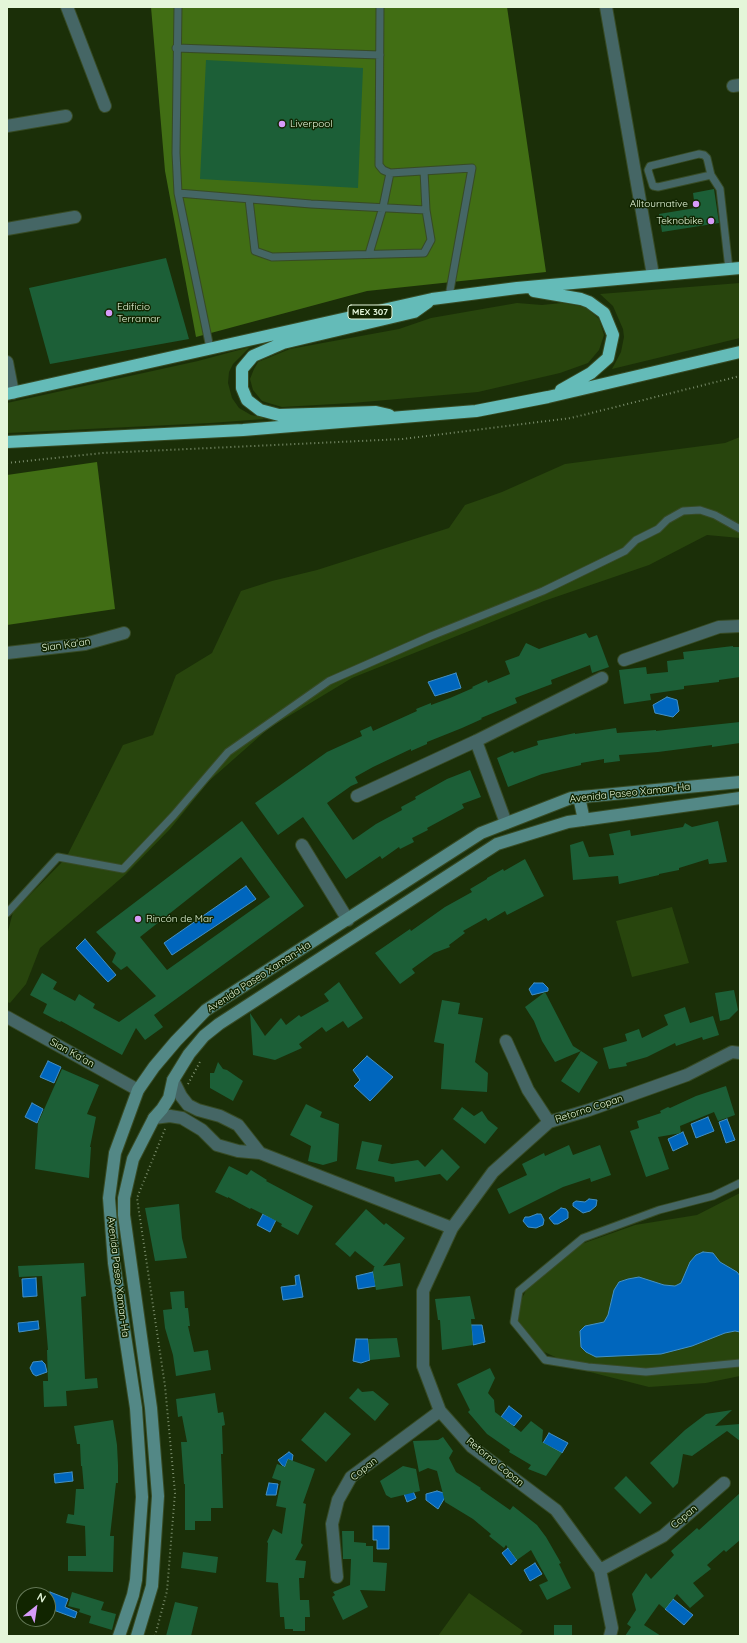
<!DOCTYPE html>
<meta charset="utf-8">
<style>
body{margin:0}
#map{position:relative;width:747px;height:1643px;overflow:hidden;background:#1b2f08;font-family:Quicksand,sans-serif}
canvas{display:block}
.frame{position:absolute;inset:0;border:8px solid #e4f6d9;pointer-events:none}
.north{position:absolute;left:16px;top:1587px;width:40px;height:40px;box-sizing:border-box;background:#112500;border:1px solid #657957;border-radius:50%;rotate:30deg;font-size:11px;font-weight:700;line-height:16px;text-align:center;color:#e4f6d9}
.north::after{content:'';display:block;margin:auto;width:14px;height:18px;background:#d79bf9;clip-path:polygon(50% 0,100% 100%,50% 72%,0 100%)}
</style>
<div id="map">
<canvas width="747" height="1643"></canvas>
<div class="frame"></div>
<div class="north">N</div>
</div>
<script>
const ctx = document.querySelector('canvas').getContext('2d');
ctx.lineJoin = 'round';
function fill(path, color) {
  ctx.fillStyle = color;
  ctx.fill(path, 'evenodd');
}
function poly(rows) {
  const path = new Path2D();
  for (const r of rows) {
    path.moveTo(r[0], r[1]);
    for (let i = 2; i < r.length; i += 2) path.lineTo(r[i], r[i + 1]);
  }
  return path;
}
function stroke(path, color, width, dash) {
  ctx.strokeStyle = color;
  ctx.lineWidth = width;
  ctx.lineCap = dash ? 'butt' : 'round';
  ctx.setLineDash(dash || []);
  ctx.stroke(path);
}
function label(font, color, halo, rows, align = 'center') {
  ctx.font = font + ' Quicksand,sans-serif';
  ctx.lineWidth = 3;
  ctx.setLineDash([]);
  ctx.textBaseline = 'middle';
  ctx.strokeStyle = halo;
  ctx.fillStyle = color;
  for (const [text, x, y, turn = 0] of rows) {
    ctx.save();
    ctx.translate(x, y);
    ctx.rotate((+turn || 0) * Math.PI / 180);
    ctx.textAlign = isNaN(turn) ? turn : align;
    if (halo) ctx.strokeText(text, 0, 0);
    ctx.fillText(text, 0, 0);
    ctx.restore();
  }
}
const green = poly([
 [740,283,740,338,612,369,621,352,624,337,623,329,613,306,600,294],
 [517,303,542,305,562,303,585,307,599,319,604,335,599,350,588,363,560,373,478,392,352,403,282,407,262,401,253,390,250,379,254,369,258,362,290,349,399,329,431,318],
 [250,347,233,364,229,372,228,383,232,398,239,408,251,415,262,417,264,419,210,423,7,433,7,403,198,361],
 [740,437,740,538,707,535,649,565,544,601,352,678,269,728,209,781,170,829,126,874,40,948,26,984,10,1003,7,1002,7,935,13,912,66,858,123,745,153,735,176,675,212,653,241,591,272,581,317,570,449,528,465,505,502,492,565,464,725,443],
 [672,907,689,963,632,977,616,921],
 [740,1193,740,1376,706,1383,649,1387,586,1371,529,1345,514,1313,535,1274,573,1247,635,1225,697,1215],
 [469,1593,523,1631,519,1636,438,1636]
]);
const forest = poly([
 [151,7,507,7,546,272,367,291,196,337,165,171],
 [97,462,115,609,7,625,7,475]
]);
const water = poly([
 [456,673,461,688,435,696,428,682,456,673],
 [667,697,677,700,679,711,673,717,655,713,653,705,667,697],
 [246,886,256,899,172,955,164,943,246,886],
 [85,939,116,975,108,982,76,948,85,939],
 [534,983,543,983,548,988,548,991,532,995,529,989,534,983],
 [367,1056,393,1077,370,1101,354,1086,360,1080,353,1070,367,1056],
 [48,1061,61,1067,54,1083,40,1077,48,1061],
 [32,1103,43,1109,37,1123,25,1117,32,1103],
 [708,1117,714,1131,696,1138,691,1124,708,1117],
 [727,1119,735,1140,726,1143,719,1122,727,1119],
 [683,1132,688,1144,673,1151,668,1139,683,1132],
 [589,1199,597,1200,596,1206,590,1211,583,1213,573,1206,573,1203,576,1201,585,1202,589,1199],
 [561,1208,566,1209,568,1212,568,1218,558,1224,554,1224,549,1218,561,1208],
 [263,1214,276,1220,270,1232,257,1225,263,1214],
 [537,1214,541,1214,544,1220,543,1225,536,1228,528,1227,523,1221,525,1217,529,1217,537,1214],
 [703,1252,713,1253,720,1262,737,1272,740,1276,740,1332,735,1331,725,1333,692,1346,661,1354,596,1357,586,1352,581,1347,580,1331,585,1326,604,1322,608,1315,614,1290,619,1282,628,1279,639,1277,664,1285,675,1286,681,1283,690,1262,696,1255,703,1252],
 [373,1272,376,1286,358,1289,356,1276,373,1272],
 [299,1275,303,1297,283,1300,281,1287,296,1285,295,1276,299,1275],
 [36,1278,37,1296,23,1297,22,1279,36,1278],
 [38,1321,39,1329,19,1332,18,1323,38,1321],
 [471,1325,482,1325,485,1342,473,1345,471,1325],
 [356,1339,368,1339,370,1360,361,1363,353,1361,356,1339],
 [42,1361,45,1364,47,1372,36,1376,33,1374,30,1368,33,1362,42,1361],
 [509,1406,522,1416,514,1426,501,1417,509,1406],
 [549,1433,568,1443,562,1453,543,1443,549,1433],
 [289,1452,293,1455,292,1461,288,1459,285,1467,282,1465,278,1460,289,1452],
 [72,1472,73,1481,55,1483,54,1474,72,1472],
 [269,1483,278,1484,276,1495,266,1495,269,1483],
 [410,1484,416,1498,407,1502,402,1488,410,1484],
 [437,1491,447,1494,438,1509,426,1500,426,1494,437,1491],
 [373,1526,389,1526,389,1549,377,1549,377,1540,373,1540,373,1526],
 [508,1548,517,1560,511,1565,502,1553,508,1548],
 [535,1563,542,1574,530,1581,524,1570,535,1563],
 [50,1592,68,1599,65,1607,77,1612,75,1618,48,1608,50,1592],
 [673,1599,693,1615,684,1625,665,1609,673,1599]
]);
const building = poly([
 [206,60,363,68,358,188,200,179],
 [714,189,719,223,662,232,659,214,695,208,693,193],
 [166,258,189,339,50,364,29,288],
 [586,633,589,638,597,635,609,667,592,673,590,665,551,680,552,684,515,698,517,703,481,718,482,719,462,728,427,742,427,744,411,751,411,749,373,767,355,777,358,783,351,786,327,803,353,840,376,824,402,810,401,807,416,799,415,797,447,779,470,770,481,797,462,804,464,808,427,828,428,830,412,838,414,842,400,849,399,847,382,859,380,856,346,879,303,817,278,835,255,803,327,752,362,736,360,731,371,726,373,731,417,711,416,709,431,703,431,705,450,698,473,688,472,687,487,680,488,683,510,674,505,661,519,656,526,643,539,649],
 [733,646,733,647,740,647,740,677,719,680,719,682,684,686,684,689,650,694,651,700,624,704,619,670,646,667,647,674,668,672,667,661,684,659,683,652],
 [740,722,740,743,712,747,712,745,658,752,619,755,620,761,604,763,604,759,581,763,581,765,542,774,508,787,497,758,513,751,514,753,538,745,537,741,575,733,575,734,616,728,617,733,656,730,656,731],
 [242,821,304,906,154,1015,163,1027,145,1040,136,1028,122,1055,61,1021,60,1022,43,1013,47,1004,30,995,42,973,57,982,53,989,75,1001,79,994,95,1004,93,1008,119,1022,156,996,127,966,121,970,112,962,116,953,96,932],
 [241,857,270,897,167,970,140,937],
 [718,821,727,862,709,864,708,859,679,868,679,870,659,874,659,875,619,884,618,876,573,880,570,845,583,841,589,857,614,855,609,834,630,830,631,836,683,827,685,823,692,827],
 [525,859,544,896,507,915,505,911,488,921,486,918,463,931,465,933,449,945,450,947,434,953,412,969,415,973,400,984,375,953,410,929,411,931,445,907,472,892,470,889,487,879,487,878,503,869,504,871],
 [339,982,363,1018,348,1028,343,1021,326,1032,322,1027,299,1044,302,1048,275,1060,253,1055,250,1013,265,1036,281,1018,286,1025,299,1015,301,1017,329,1001,324,994],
 [734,990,738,1010,729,1019,720,1021,715,993],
 [545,992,573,1046,581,1051,555,1062,542,1041,534,1021,525,1007],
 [442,1000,460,1003,458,1014,483,1018,475,1062,488,1073,487,1092,441,1089,444,1044,434,1042],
 [685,1007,690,1023,713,1016,719,1035,703,1040,702,1037,676,1046,675,1043,647,1057,626,1063,627,1066,609,1069,603,1048,627,1041,625,1034,639,1029,642,1038,668,1025,664,1015],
 [581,1051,598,1062,579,1093,561,1081],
 [218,1062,223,1069,227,1070,243,1081,233,1101,210,1088,210,1073,214,1073],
 [62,1069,99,1085,87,1114,96,1117,90,1147,91,1147,89,1178,35,1169,38,1123],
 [726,1086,735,1115,718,1121,714,1112,680,1126,681,1133,658,1137,669,1169,646,1177,630,1131,639,1128,637,1121,661,1113,660,1111,668,1107,670,1108,696,1096],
 [306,1104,322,1112,320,1117,339,1124,337,1161,323,1165,308,1161,311,1146,290,1135],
 [462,1107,474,1116,482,1111,488,1120,498,1128,485,1144,453,1119],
 [362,1141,382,1145,378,1161,392,1164,418,1160,425,1167,442,1149,460,1167,447,1181,440,1174,395,1182,394,1177,356,1169],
 [569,1145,573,1155,600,1145,611,1175,591,1182,590,1178,563,1187,509,1214,497,1189,527,1175,522,1164,544,1153,545,1156],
 [229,1166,247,1175,251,1170,267,1180,266,1181,313,1206,298,1235,281,1226,282,1224,263,1214,251,1208,250,1209,228,1197,228,1198,215,1192],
 [179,1204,182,1238,187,1258,155,1261,145,1208],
 [366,1209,384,1225,386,1223,405,1238,383,1266,400,1263,403,1286,376,1290,373,1272,374,1267,375,1267,355,1251,350,1257,335,1244],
 [84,1263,86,1296,81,1297,85,1379,97,1378,98,1388,66,1391,67,1406,44,1407,43,1381,48,1381,47,1350,48,1350,42,1276,19,1277,18,1266],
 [184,1291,185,1308,188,1308,190,1326,188,1326,194,1352,208,1350,211,1370,176,1376,173,1355,165,1328,163,1310,172,1309,170,1292],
 [470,1296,475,1319,471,1319,473,1345,442,1350,440,1320,438,1320,435,1299],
 [397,1338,400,1357,370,1360,368,1339],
 [490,1368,495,1378,488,1393,494,1400,495,1412,521,1432,531,1421,543,1430,542,1442,562,1453,546,1476,528,1469,531,1465,509,1452,510,1450,487,1434,468,1412,470,1410,457,1384],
 [358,1388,362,1392,373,1391,389,1404,375,1421,349,1398],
 [215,1393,218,1413,223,1412,225,1425,222,1426,223,1454,221,1454,223,1508,211,1508,211,1521,195,1521,195,1530,185,1530,185,1484,184,1484,181,1442,187,1442,182,1416,178,1417,176,1399],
 [732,1410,715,1426,740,1424,740,1441,727,1431,692,1456,683,1454,678,1483,673,1488,650,1463,685,1430,706,1414],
 [325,1412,351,1434,326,1462,301,1440],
 [113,1420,117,1445,118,1465,118,1483,116,1483,110,1536,114,1536,113,1572,68,1571,68,1556,86,1556,85,1526,66,1523,68,1514,74,1515,76,1489,84,1489,82,1466,81,1466,80,1444,77,1444,74,1426],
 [443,1437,453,1451,449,1458,456,1472,481,1488,480,1489,510,1510,513,1506,537,1525,546,1537,561,1563,559,1564,571,1588,547,1600,539,1585,548,1581,531,1550,517,1560,506,1545,504,1548,489,1536,491,1534,473,1519,445,1502,437,1471,428,1468,419,1472,413,1441,438,1440],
 [288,1459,315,1469,303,1503,306,1504,301,1543,303,1545,295,1560,306,1561,304,1578,299,1578,300,1600,309,1600,310,1617,305,1617,305,1631,293,1631,293,1629,285,1629,284,1617,280,1617,278,1583,266,1582,268,1543,267,1542,273,1529,282,1534,286,1508,276,1506,281,1481,272,1478,277,1464,285,1467],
 [403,1466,416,1469,420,1491,391,1498,386,1495,380,1481],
 [626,1476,652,1503,640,1514,614,1488],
 [740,1493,740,1540,726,1552,724,1550,707,1565,711,1569,693,1583,704,1596,690,1608,677,1594,665,1609,659,1604,644,1625,661,1636,625,1636,631,1627,627,1624,636,1610,632,1594,646,1573,651,1579,674,1555,671,1551,697,1528,699,1530],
 [342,1531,354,1531,354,1542,366,1543,366,1546,373,1546,373,1562,387,1563,385,1591,360,1590,368,1607,343,1620,332,1597,335,1595,333,1592,350,1585,351,1559,343,1559],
 [183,1552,218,1557,216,1573,181,1568],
 [72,1592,104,1602,101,1610,116,1614,112,1630,89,1623,91,1616,79,1612,80,1609,68,1606],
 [175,1602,198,1607,191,1636,166,1636],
 [554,1625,572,1625,572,1636,554,1636]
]);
const path = poly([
 [7,463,103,453,403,439,571,418,740,376],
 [188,1084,201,1060],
 [155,1636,167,1591,175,1493,165,1386,137,1198,165,1129]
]);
const lane = poly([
 [178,7,176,153,178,193,210,348],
 [380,7,379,165,383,170,390,173,472,168,449,296],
 [176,48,380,55],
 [711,175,658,187,653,186,648,170,650,166,699,154,704,155,707,158,711,175,720,189,729,269],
 [178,193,311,204,426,210,424,171],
 [249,199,255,251,272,257,424,253,431,240,426,210],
 [369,254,383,207,390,173],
 [7,913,58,857,123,869,174,815,228,752,329,681,431,636,543,591,625,551,636,540,658,529,667,520,683,511,700,510,715,515,740,529],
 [740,1183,713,1196,659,1210,583,1238,519,1291,514,1322,545,1360,588,1367,646,1372,740,1363]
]);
const street = poly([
 [67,7,105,106],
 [606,7,653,275],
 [733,86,740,85],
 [7,126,66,116],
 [7,229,75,217],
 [7,362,13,393],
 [7,653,85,644,124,633],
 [624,660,719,627,740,626],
 [476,741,506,823],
 [357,796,476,741,602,678],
 [302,845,348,920],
 [7,1017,138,1090],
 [506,1041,528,1090,549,1122],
 [173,1080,181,1096,188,1105,198,1110,220,1116,238,1125,260,1153],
 [154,1118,170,1116,182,1118,202,1130,217,1145,238,1151,260,1153,452,1228],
 [600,1570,663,1536,724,1483],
 [337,1577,332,1524,338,1500,351,1477,440,1411],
 [610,1636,612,1628,600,1570,556,1510,472,1447,440,1411,423,1366,423,1291,452,1228,493,1172,549,1122,589,1110,687,1075,732,1052,740,1053]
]);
const secondary = poly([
 [579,797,584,820],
 [119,1636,133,1595,136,1580,142,1497,136,1408,114,1263,109,1198,115,1153,138,1090,154,1067,176,1041,206,1010,481,833,571,798,740,782],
 [137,1636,152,1586,158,1496,151,1408,124,1215,124,1198,133,1159,154,1118,162,1109,169,1098,173,1080,189,1054,204,1036,219,1024,497,844,568,822,740,798]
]);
const highway = poly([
 [534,291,581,299,589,302,604,313,613,335,608,358,591,373,561,390],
 [7,394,432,299,517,288,740,268],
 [389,415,376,412,279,415,260,410,247,400,242,388,242,369,253,356,283,343,414,312,428,302],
 [7,442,243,430,476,411,548,397,740,352]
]);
const markers = [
 [282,124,4,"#d79bf9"],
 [696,204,4,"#d79bf9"],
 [711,221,4,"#d79bf9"],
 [109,313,4,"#d79bf9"],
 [138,919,4,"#d79bf9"]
];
const shields = [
 [370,312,44]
];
const shieldNames = [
 ["MEX 307",370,312]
];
const poiNames = [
 ["Liverpool",290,124],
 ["Alltournative",688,204,"right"],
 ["Teknobike",703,221,"right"],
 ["Edificio",117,307],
 ["Terramar",117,319],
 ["Rincón de Mar",146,919]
];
const streetNames = [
 ["Sian Ka'an",66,645,-8],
 ["Avenida Paseo Xaman-Ha",630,793,-6],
 ["Avenida Paseo Xaman-Ha",259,977,-33],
 ["Sian Ka'an",72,1053,29],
 ["Retorno Copan",589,1109,-18],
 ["Avenida Paseo Xaman-Ha",118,1277,83],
 ["Retorno Copan",495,1462,39],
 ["Copan",364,1469,-39],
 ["Copan",684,1517,-40]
];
fill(green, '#28450d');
fill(forest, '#416e14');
fill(water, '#0066bd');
stroke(water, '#4491c5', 1);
fill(building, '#1c5f37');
stroke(lane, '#374b25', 9);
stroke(street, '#374b25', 14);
stroke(secondary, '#374b25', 14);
stroke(highway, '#374b25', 14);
stroke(path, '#7a8d6b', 2, [1, 3]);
stroke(lane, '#456665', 7);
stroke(street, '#456665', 12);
stroke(secondary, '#538886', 12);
stroke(highway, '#64bbb8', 12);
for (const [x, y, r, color] of markers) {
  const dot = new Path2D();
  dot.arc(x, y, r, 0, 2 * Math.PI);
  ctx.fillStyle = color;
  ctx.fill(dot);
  stroke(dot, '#112500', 1.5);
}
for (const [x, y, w] of shields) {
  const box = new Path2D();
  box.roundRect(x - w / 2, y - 7, w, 14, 3);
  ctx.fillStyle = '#112500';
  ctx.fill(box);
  stroke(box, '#e4f6d9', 1);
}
label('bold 9px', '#e4f6d9', null, shieldNames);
label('10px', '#e4f6d9', '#112500', poiNames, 'left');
label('10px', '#e4f6d9', '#112500', streetNames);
</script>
